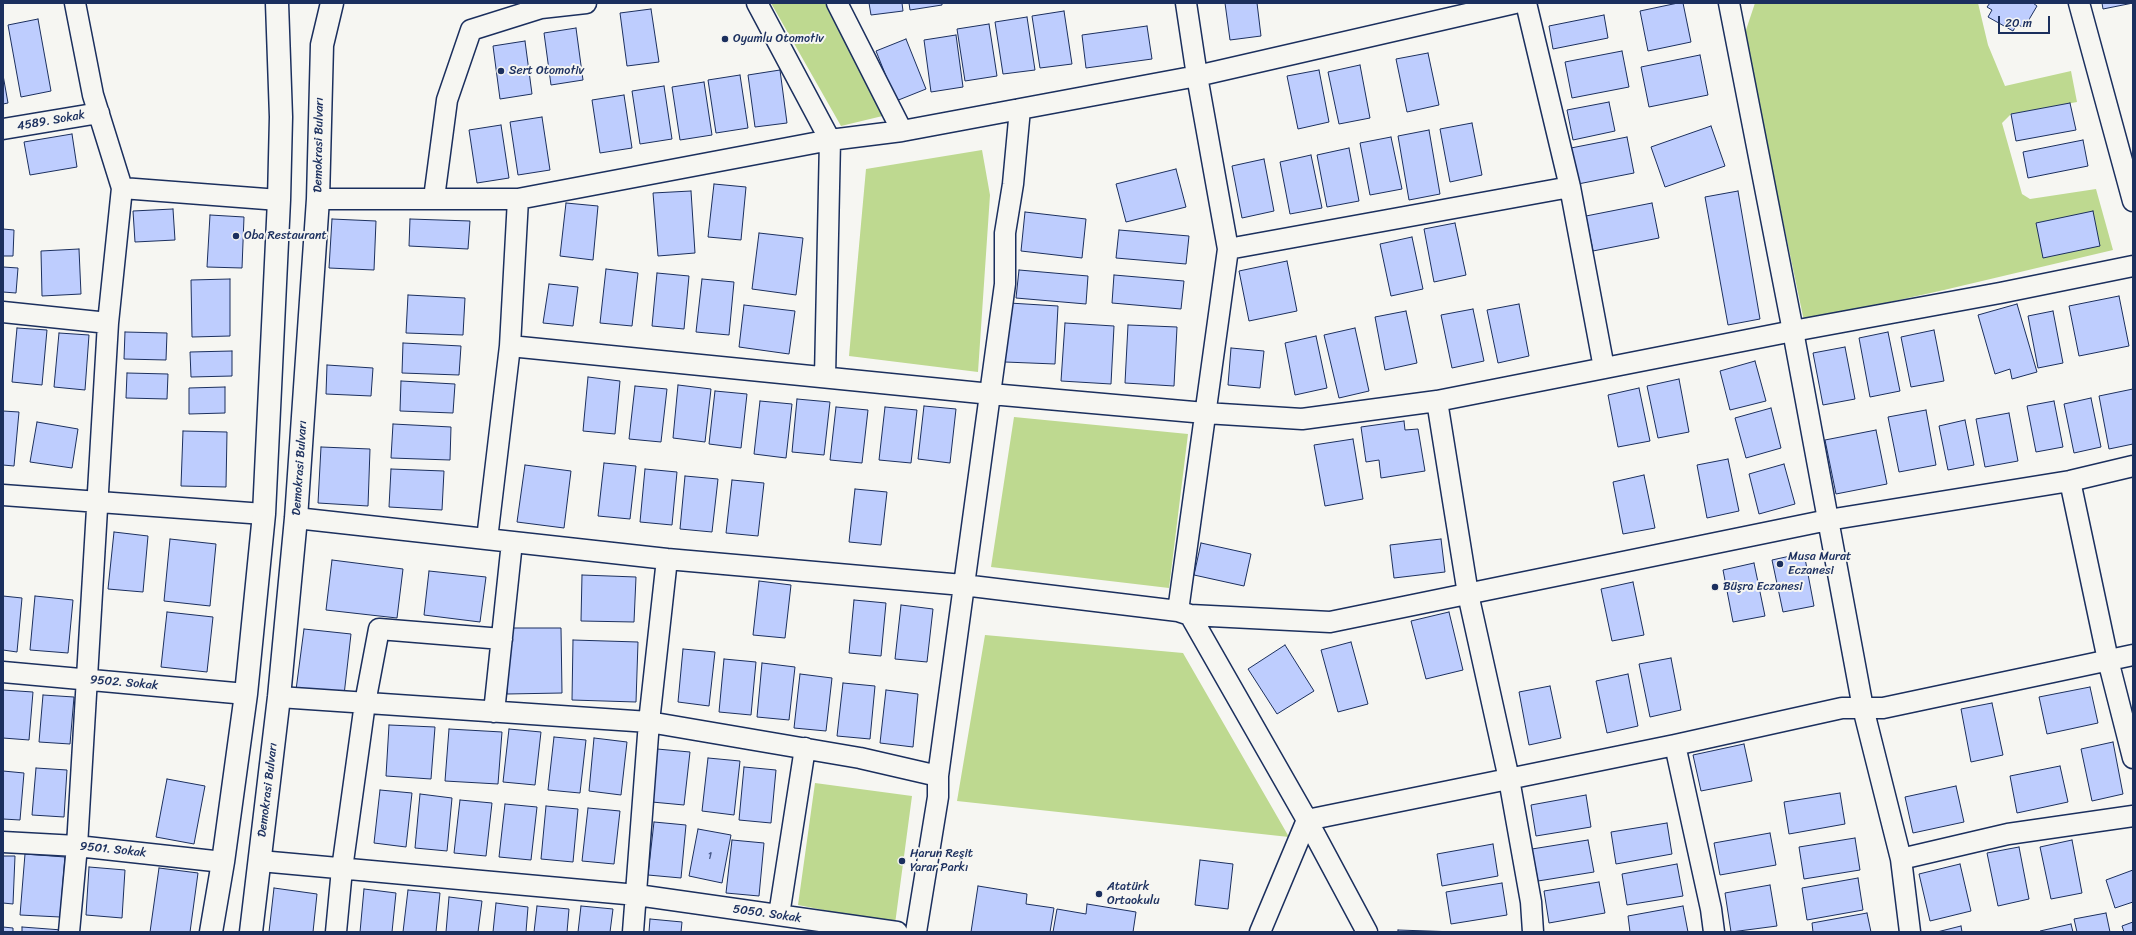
<!DOCTYPE html>
<meta charset="utf-8">
<style>
body{margin:0}
#map{position:relative;width:2136px;height:935px;overflow:hidden;background:#f6f6f2;font-family:Sriracha,sans-serif}
canvas{display:block}
.frame{position:absolute;inset:0;border:4px solid #1b2f5e;pointer-events:none}
.scale{position:absolute;left:1998px;top:16px;width:52px;height:18px;box-sizing:border-box;border:2px solid #1b2f5e;border-top:0;padding-left:5px;font-size:12px;line-height:14px;white-space:nowrap;color:#1b2f5e;-webkit-text-stroke:3px #f6f6f2;paint-order:stroke}
</style>
<div id="map">
<canvas width="2136" height="935"></canvas>
<div class="frame"></div>
<div class="scale">20 m</div>
</div>
<script>
const ctx = document.querySelector('canvas').getContext('2d');
ctx.lineJoin = 'round';
function fill(path, color) {
  ctx.fillStyle = color;
  ctx.fill(path, 'evenodd');
}
function poly(rows) {
  const path = new Path2D();
  for (const r of rows) {
    path.moveTo(r[0], r[1]);
    for (let i = 2; i < r.length; i += 2) path.lineTo(r[i], r[i + 1]);
  }
  return path;
}
function stroke(path, color, width, dash) {
  ctx.strokeStyle = color;
  ctx.lineWidth = width;
  ctx.lineCap = dash ? 'butt' : 'round';
  ctx.setLineDash(dash || []);
  ctx.stroke(path);
}
function label(font, color, halo, rows, align = 'center') {
  ctx.font = font + ' Sriracha,sans-serif';
  ctx.lineWidth = 4;
  ctx.setLineDash([]);
  ctx.textBaseline = 'middle';
  ctx.strokeStyle = halo;
  ctx.fillStyle = color;
  for (const [text, x, y, turn = 0] of rows) {
    ctx.save();
    ctx.translate(x, y);
    ctx.rotate((+turn || 0) * Math.PI / 180);
    ctx.textAlign = isNaN(turn) ? turn : align;
    if (halo) ctx.strokeText(text, 0, 0);
    ctx.fillText(text, 0, 0);
    ctx.restore();
  }
}
const green = poly([
 [771,3,834,3,895,113,841,126],
 [1755,3,1978,3,1988,45,2005,86,2071,71,2077,102,2011,114,2002,123,2022,194,2030,199,2096,189,2113,250,1944,290,1804,321,1744,36],
 [982,150,990,195,978,372,849,356,866,169],
 [1014,417,1188,434,1169,588,991,567],
 [985,635,1183,653,1289,837,957,801],
 [815,783,912,796,895,924,798,905]
]);
const building = poly([
 [869,3,902,3,903,11,871,15,869,3],
 [909,3,942,3,942,5,910,10,909,3],
 [1225,3,1257,3,1261,36,1230,40,1225,3],
 [1678,3,1683,3,1691,42,1648,51,1640,11,1678,3],
 [1990,3,2033,3,2037,6,2024,28,2017,24,2013,31,1988,17,1992,10,1987,7,1990,3],
 [2102,3,2133,3,2103,9,2102,3],
 [651,9,659,62,627,66,620,13,651,9],
 [1064,11,1072,64,1040,68,1032,16,1064,11],
 [1604,15,1608,38,1553,49,1549,26,1604,15],
 [1027,17,1035,70,1003,74,995,22,1027,17],
 [38,19,51,91,21,97,8,25,38,19],
 [989,24,997,76,965,81,957,29,989,24],
 [1147,26,1152,59,1086,68,1082,35,1147,26],
 [576,28,583,80,551,85,544,33,576,28],
 [956,35,963,87,931,92,924,40,956,35],
 [906,39,926,89,896,101,876,51,906,39],
 [525,41,532,94,500,99,493,46,525,41],
 [1622,51,1629,87,1572,98,1565,62,1622,51],
 [1428,53,1439,105,1407,112,1396,59,1428,53],
 [1700,55,1708,95,1649,107,1641,67,1700,55],
 [1360,65,1370,118,1339,124,1328,72,1360,65],
 [780,70,787,123,755,127,748,75,780,70],
 [1319,70,1329,122,1298,129,1287,76,1319,70],
 [3,75,8,103,3,104,3,75],
 [740,75,748,128,716,133,708,80,740,75],
 [704,82,712,135,680,140,672,87,704,82],
 [664,86,672,139,640,144,632,91,664,86],
 [624,95,632,148,600,153,592,100,624,95],
 [1609,102,1615,131,1573,140,1567,110,1609,102],
 [2070,103,2076,130,2016,141,2011,114,2070,103],
 [542,117,550,170,518,175,510,122,542,117],
 [1472,123,1482,175,1450,182,1440,129,1472,123],
 [501,125,509,178,477,183,469,130,501,125],
 [1711,126,1725,166,1665,187,1651,147,1711,126],
 [1429,130,1440,194,1409,200,1398,136,1429,130],
 [72,134,77,167,30,175,24,142,72,134],
 [1391,137,1402,189,1370,195,1360,143,1391,137],
 [1627,137,1634,173,1578,184,1571,148,1627,137],
 [2083,140,2088,166,2028,178,2023,152,2083,140],
 [1349,148,1359,201,1327,207,1317,155,1349,148],
 [1311,155,1322,208,1290,214,1280,162,1311,155],
 [1264,159,1274,211,1242,218,1232,166,1264,159],
 [1176,169,1186,207,1126,222,1116,184,1176,169],
 [714,184,746,187,741,240,708,237,714,184],
 [691,191,695,253,658,256,653,193,691,191],
 [1738,191,1760,319,1728,325,1705,197,1738,191],
 [566,203,598,206,593,260,560,256,566,203],
 [1652,203,1659,238,1593,251,1586,216,1652,203],
 [173,209,175,240,135,242,133,211,173,209],
 [2093,211,2100,246,2043,258,2036,223,2093,211],
 [1025,212,1086,219,1082,258,1021,251,1025,212],
 [210,215,244,217,242,268,207,267,210,215],
 [332,219,376,221,374,270,329,268,332,219],
 [410,219,470,221,468,249,409,246,410,219],
 [1455,223,1466,275,1434,282,1424,229,1455,223],
 [3,229,14,230,13,256,3,256,3,229],
 [1119,230,1189,236,1186,264,1116,258,1119,230],
 [759,233,803,238,796,295,752,289,759,233],
 [1412,237,1423,289,1391,296,1380,244,1412,237],
 [79,249,81,294,42,296,41,251,79,249],
 [1287,261,1297,311,1249,321,1239,271,1287,261],
 [3,267,18,268,16,293,3,292,3,267],
 [606,269,638,273,632,326,600,323,606,269],
 [1019,270,1088,276,1086,304,1016,298,1019,270],
 [657,273,689,276,684,329,652,326,657,273],
 [1114,275,1184,281,1181,309,1112,303,1114,275],
 [230,279,230,336,192,337,191,280,230,279],
 [702,279,734,282,729,335,696,332,702,279],
 [549,284,578,287,573,326,543,323,549,284],
 [408,295,465,298,463,335,406,333,408,295],
 [2119,296,2129,346,2079,356,2069,306,2119,296],
 [1009,303,1058,306,1055,364,1005,362,1009,303],
 [1519,304,1529,356,1498,363,1487,310,1519,304],
 [2017,304,2037,372,2012,379,2010,369,1995,374,1978,315,2017,304],
 [744,305,795,311,789,354,739,347,744,305],
 [1473,309,1484,361,1452,368,1441,315,1473,309],
 [1406,311,1417,363,1385,370,1375,317,1406,311],
 [2053,311,2063,363,2038,368,2028,316,2053,311],
 [1065,323,1114,326,1111,384,1061,381,1065,323],
 [1128,325,1177,327,1174,386,1125,383,1128,325],
 [17,328,47,330,42,385,12,382,17,328],
 [1355,328,1369,391,1339,398,1324,335,1355,328],
 [1934,330,1944,381,1911,387,1901,337,1934,330],
 [125,332,167,333,166,360,124,359,125,332],
 [1888,332,1900,391,1870,397,1859,338,1888,332],
 [59,333,89,335,85,390,54,387,59,333],
 [1316,336,1327,388,1295,395,1285,343,1316,336],
 [403,343,461,346,459,375,402,373,403,343],
 [1845,347,1855,399,1823,405,1813,353,1845,347],
 [1231,348,1264,351,1260,388,1228,385,1231,348],
 [232,351,232,376,191,377,190,352,232,351],
 [1755,361,1766,401,1730,410,1720,371,1755,361],
 [327,365,373,368,371,396,326,394,327,365],
 [127,373,168,374,167,399,126,398,127,373],
 [588,377,620,381,615,434,583,431,588,377],
 [1679,379,1689,432,1658,438,1647,386,1679,379],
 [401,381,455,384,453,413,400,411,401,381],
 [678,385,711,389,705,442,673,438,678,385],
 [635,386,667,389,661,442,629,439,635,386],
 [225,387,225,413,189,414,189,388,225,387],
 [1639,388,1650,441,1618,447,1608,395,1639,388],
 [2133,389,2133,444,2109,449,2099,396,2133,389],
 [715,391,747,394,741,448,709,444,715,391],
 [2091,398,2101,447,2074,453,2064,404,2091,398],
 [797,399,830,402,824,455,792,452,797,399],
 [760,401,792,404,786,458,754,454,760,401],
 [2054,401,2063,447,2036,452,2027,406,2054,401],
 [924,406,956,409,950,463,918,459,924,406],
 [836,407,868,410,862,463,830,460,836,407],
 [885,407,917,410,911,463,879,460,885,407],
 [1771,408,1781,448,1746,458,1735,418,1771,408],
 [1926,410,1936,465,1899,472,1888,417,1926,410],
 [3,411,19,412,14,466,3,465,3,411],
 [2009,413,2018,461,1985,467,1976,419,2009,413],
 [1965,420,1974,465,1948,470,1939,426,1965,420],
 [1404,421,1405,430,1418,429,1425,471,1381,478,1379,460,1366,462,1361,427,1404,421],
 [37,422,78,429,72,468,30,462,37,422],
 [393,424,451,427,450,460,391,458,393,424],
 [1876,430,1887,484,1836,494,1825,440,1876,430],
 [183,431,227,432,226,487,181,486,183,431],
 [1353,439,1363,499,1325,506,1314,445,1353,439],
 [321,447,370,449,368,506,318,503,321,447],
 [1728,459,1739,511,1707,518,1697,465,1728,459],
 [604,463,636,466,630,519,598,516,604,463],
 [1784,464,1795,504,1759,514,1749,474,1784,464],
 [525,465,571,471,564,528,517,522,525,465],
 [391,469,444,471,442,510,389,507,391,469],
 [645,469,677,472,672,525,640,522,645,469],
 [1644,475,1655,528,1623,534,1613,482,1644,475],
 [685,476,718,479,712,532,680,529,685,476],
 [732,480,764,483,758,536,726,533,732,480],
 [855,489,887,492,881,545,849,542,855,489],
 [114,532,148,536,143,592,108,589,114,532],
 [170,539,216,544,210,606,164,601,170,539],
 [1441,539,1445,572,1394,578,1390,545,1441,539],
 [1201,543,1251,554,1244,586,1194,575,1201,543],
 [1804,553,1814,606,1783,612,1772,560,1804,553],
 [332,560,403,569,397,618,326,610,332,560],
 [1754,563,1765,616,1733,622,1723,570,1754,563],
 [429,571,486,577,480,622,424,615,429,571],
 [582,575,636,577,634,622,581,621,582,575],
 [759,581,791,585,785,638,753,635,759,581],
 [1633,582,1644,635,1612,641,1601,589,1633,582],
 [3,596,22,598,17,652,3,650,3,596],
 [35,596,73,600,68,653,30,650,35,596],
 [854,600,886,603,881,656,849,653,854,600],
 [901,605,933,609,927,662,895,659,901,605],
 [167,612,213,617,207,672,161,667,167,612],
 [1449,612,1463,670,1426,679,1411,621,1449,612],
 [506,628,561,628,562,693,507,694,506,628],
 [304,629,351,634,344,695,296,690,304,629],
 [573,640,638,642,636,702,572,700,573,640],
 [1351,642,1368,704,1338,712,1321,650,1351,642],
 [1285,645,1314,691,1277,714,1248,669,1285,645],
 [683,649,715,652,709,706,678,702,683,649],
 [1671,658,1681,710,1650,717,1639,664,1671,658],
 [724,659,756,662,751,715,719,712,724,659],
 [762,663,795,667,789,720,757,717,762,663],
 [800,674,832,678,826,731,794,728,800,674],
 [1628,674,1638,726,1607,733,1596,681,1628,674],
 [843,683,875,686,870,739,837,736,843,683],
 [1550,686,1561,738,1529,745,1519,692,1550,686],
 [2090,687,2098,723,2047,734,2039,697,2090,687],
 [3,690,33,692,29,740,3,738,3,690],
 [886,690,918,694,913,747,880,743,886,690],
 [43,695,74,697,70,744,39,742,43,695],
 [1992,703,2003,755,1971,762,1961,709,1992,703],
 [389,725,435,727,431,779,386,776,389,725],
 [449,729,502,732,498,784,445,781,449,729],
 [509,729,541,732,535,785,503,782,509,729],
 [554,737,586,740,580,793,548,790,554,737],
 [594,738,627,742,621,795,589,791,594,738],
 [2113,742,2123,794,2092,801,2081,749,2113,742],
 [1744,744,1752,781,1701,791,1693,755,1744,744],
 [657,749,690,752,684,805,652,802,657,749],
 [708,758,740,761,734,815,702,811,708,758],
 [2060,766,2068,802,2017,813,2010,776,2060,766],
 [744,767,776,770,771,823,739,820,744,767],
 [36,768,67,770,64,817,32,815,36,768],
 [3,771,24,773,20,820,3,819,3,771],
 [167,779,205,786,194,844,156,837,167,779],
 [1956,786,1964,822,1913,833,1905,797,1956,786],
 [380,790,412,793,406,847,374,843,380,790],
 [1840,793,1845,824,1789,834,1784,802,1840,793],
 [420,794,452,798,447,851,415,848,420,794],
 [1586,795,1591,827,1536,836,1531,805,1586,795],
 [460,800,492,803,486,856,454,853,460,800],
 [505,804,537,807,531,860,499,857,505,804],
 [546,806,578,809,573,862,541,859,546,806],
 [588,808,620,811,614,864,582,861,588,808],
 [654,822,686,825,681,878,648,875,654,822],
 [1667,823,1672,854,1616,864,1611,832,1667,823],
 [698,829,731,835,722,883,689,876,698,829],
 [1770,833,1776,865,1720,875,1714,843,1770,833],
 [1855,838,1860,870,1804,879,1799,847,1855,838],
 [732,840,764,843,759,896,726,893,732,840],
 [1588,840,1594,872,1538,881,1532,849,1588,840],
 [2072,840,2082,893,2051,899,2040,847,2072,840],
 [1493,844,1498,876,1442,886,1437,854,1493,844],
 [2019,847,2029,899,1998,906,1987,853,2019,847],
 [25,854,65,857,60,917,20,915,25,854],
 [3,856,15,856,13,904,3,903,3,856],
 [1200,860,1233,864,1228,909,1195,905,1200,860],
 [1677,864,1683,896,1627,905,1622,874,1677,864],
 [1960,864,1971,911,1930,921,1919,874,1960,864],
 [89,867,125,870,122,918,86,915,89,867],
 [159,868,198,873,190,932,150,932,159,868],
 [2133,870,2133,902,2115,908,2106,880,2133,870],
 [1858,878,1863,910,1807,920,1802,888,1858,878],
 [1599,882,1605,913,1549,923,1544,891,1599,882],
 [1502,883,1507,915,1451,924,1446,892,1502,883],
 [1770,885,1777,926,1731,932,1725,893,1770,885],
 [978,886,1027,894,1026,904,1054,908,1050,932,971,932,978,886],
 [274,888,317,894,313,932,269,932,274,888],
 [364,889,396,893,392,932,360,932,364,889],
 [408,890,440,893,436,932,403,932,408,890],
 [449,897,482,901,478,932,446,932,449,897],
 [496,903,528,907,526,932,493,932,496,903],
 [1087,904,1136,912,1133,932,1053,932,1057,909,1086,914,1087,904],
 [537,906,569,909,567,932,534,932,537,906],
 [581,906,613,909,610,932,578,932,581,906],
 [1683,906,1688,932,1630,932,1628,916,1683,906],
 [1867,913,1871,932,1813,932,1812,923,1867,913],
 [2106,913,2110,932,2077,932,2074,919,2106,913],
 [650,919,682,922,681,932,649,932,650,919],
 [2133,922,2133,932,2124,932,2122,926,2133,922],
 [2071,924,2073,932,2040,932,2040,931,2071,924],
 [1961,926,1962,932,1937,932,1961,926],
 [3,927,13,928,13,932,3,932,3,927],
 [22,927,62,930,62,932,22,932,22,927],
 [1398,930,1457,932,1398,932,1398,930]
]);
const street = poly([
 [757,3,830,140,825,377],
 [837,3,902,131],
 [1526,3,1570,187,1604,368],
 [1729,3,1793,331,1863,708,1901,859,1910,932],
 [2079,3,2133,201],
 [3,129,99,113],
 [122,188,279,200],
 [434,198,447,100,471,30,541,8,586,3],
 [318,199,518,199,830,140,902,131,1197,76,1515,3],
 [1228,249,1570,187],
 [3,312,108,323],
 [510,346,991,394,1205,413,1302,419,1437,401,1793,331,2000,293,2133,266],
 [1437,401,1468,594,1509,779,1531,902,1533,932],
 [2070,481,2108,660,2133,758],
 [3,495,264,514],
 [296,518,667,559,963,585,1178,611,1190,615,1330,622,1828,520,2070,481,2133,466],
 [487,539,510,346,518,199],
 [1178,611,1228,249,1197,76,1186,3],
 [1190,615,1307,820,1367,932],
 [3,672,246,694],
 [279,697,649,722,860,758,938,776],
 [494,712,512,542],
 [1675,745,1711,909,1714,932],
 [3,842,77,846,223,862],
 [1901,859,2008,834,2133,816],
 [260,861,637,895,897,932],
 [779,915,805,748],
 [69,932,77,846,108,323,122,188,93,95,75,3],
 [336,932,342,869,365,703,379,629,502,639],
 [633,932,649,722,667,559],
 [916,932,938,797,938,776,1005,284,1005,233,1013,184,1020,109],
 [1260,932,1307,820,1675,745,1842,708,1883,708,2133,655]
]);
const secondary = poly([
 [211,932,223,862,246,694,264,514,279,200,281,117,277,3],
 [251,932,279,697,296,518,318,199,322,45,332,3]
]);
const markers = [
 [725,39,4,"#1b2f5e"],
 [501,71,4,"#1b2f5e"],
 [236,236,4,"#1b2f5e"],
 [1780,564,4,"#1b2f5e"],
 [1715,587,4,"#1b2f5e"],
 [902,861,4,"#1b2f5e"],
 [1099,894,4,"#1b2f5e"]
];
const numberNames = [
 ["1",710,856]
];
const poiNames = [
 ["Oyumlu Otomotiv",733,39],
 ["Sert Otomotiv",509,71],
 ["Oba Restaurant",244,236],
 ["Musa Murat",1788,557],
 ["Eczanesi",1788,571],
 ["Büşra Eczanesi",1723,587],
 ["Harun Reşit",910,854],
 ["Yarar Parkı",910,868],
 ["Atatürk",1107,887],
 ["Ortaokulu",1107,901]
];
const streetNames = [
 ["4589. Sokak",51,121,-10],
 ["Demokrasi Bulvarı",319,145,-89],
 ["Demokrasi Bulvarı",300,468,-86],
 ["9502. Sokak",124,683,5],
 ["Demokrasi Bulvarı",268,790,-83],
 ["9501. Sokak",113,850,6],
 ["5050. Sokak",767,914,8]
];
fill(green, '#bed990');
fill(building, '#becdfe');
stroke(building, '#1b2f5e', 1);
stroke(street, '#1b2f5e', 23);
stroke(secondary, '#1b2f5e', 25);
stroke(street, '#f6f6f2', 20);
stroke(secondary, '#f6f6f2', 22);
for (const [x, y, r, color] of markers) {
  const dot = new Path2D();
  dot.arc(x, y, r, 0, 2 * Math.PI);
  ctx.fillStyle = color;
  ctx.fill(dot);
  stroke(dot, '#f6f6f2', 1.5);
}
label('10px', '#445686', null, numberNames);
label('12px', '#1b2f5e', '#f6f6f2', poiNames, 'left');
label('12px', '#1b2f5e', '#f6f6f2', streetNames);
</script>
